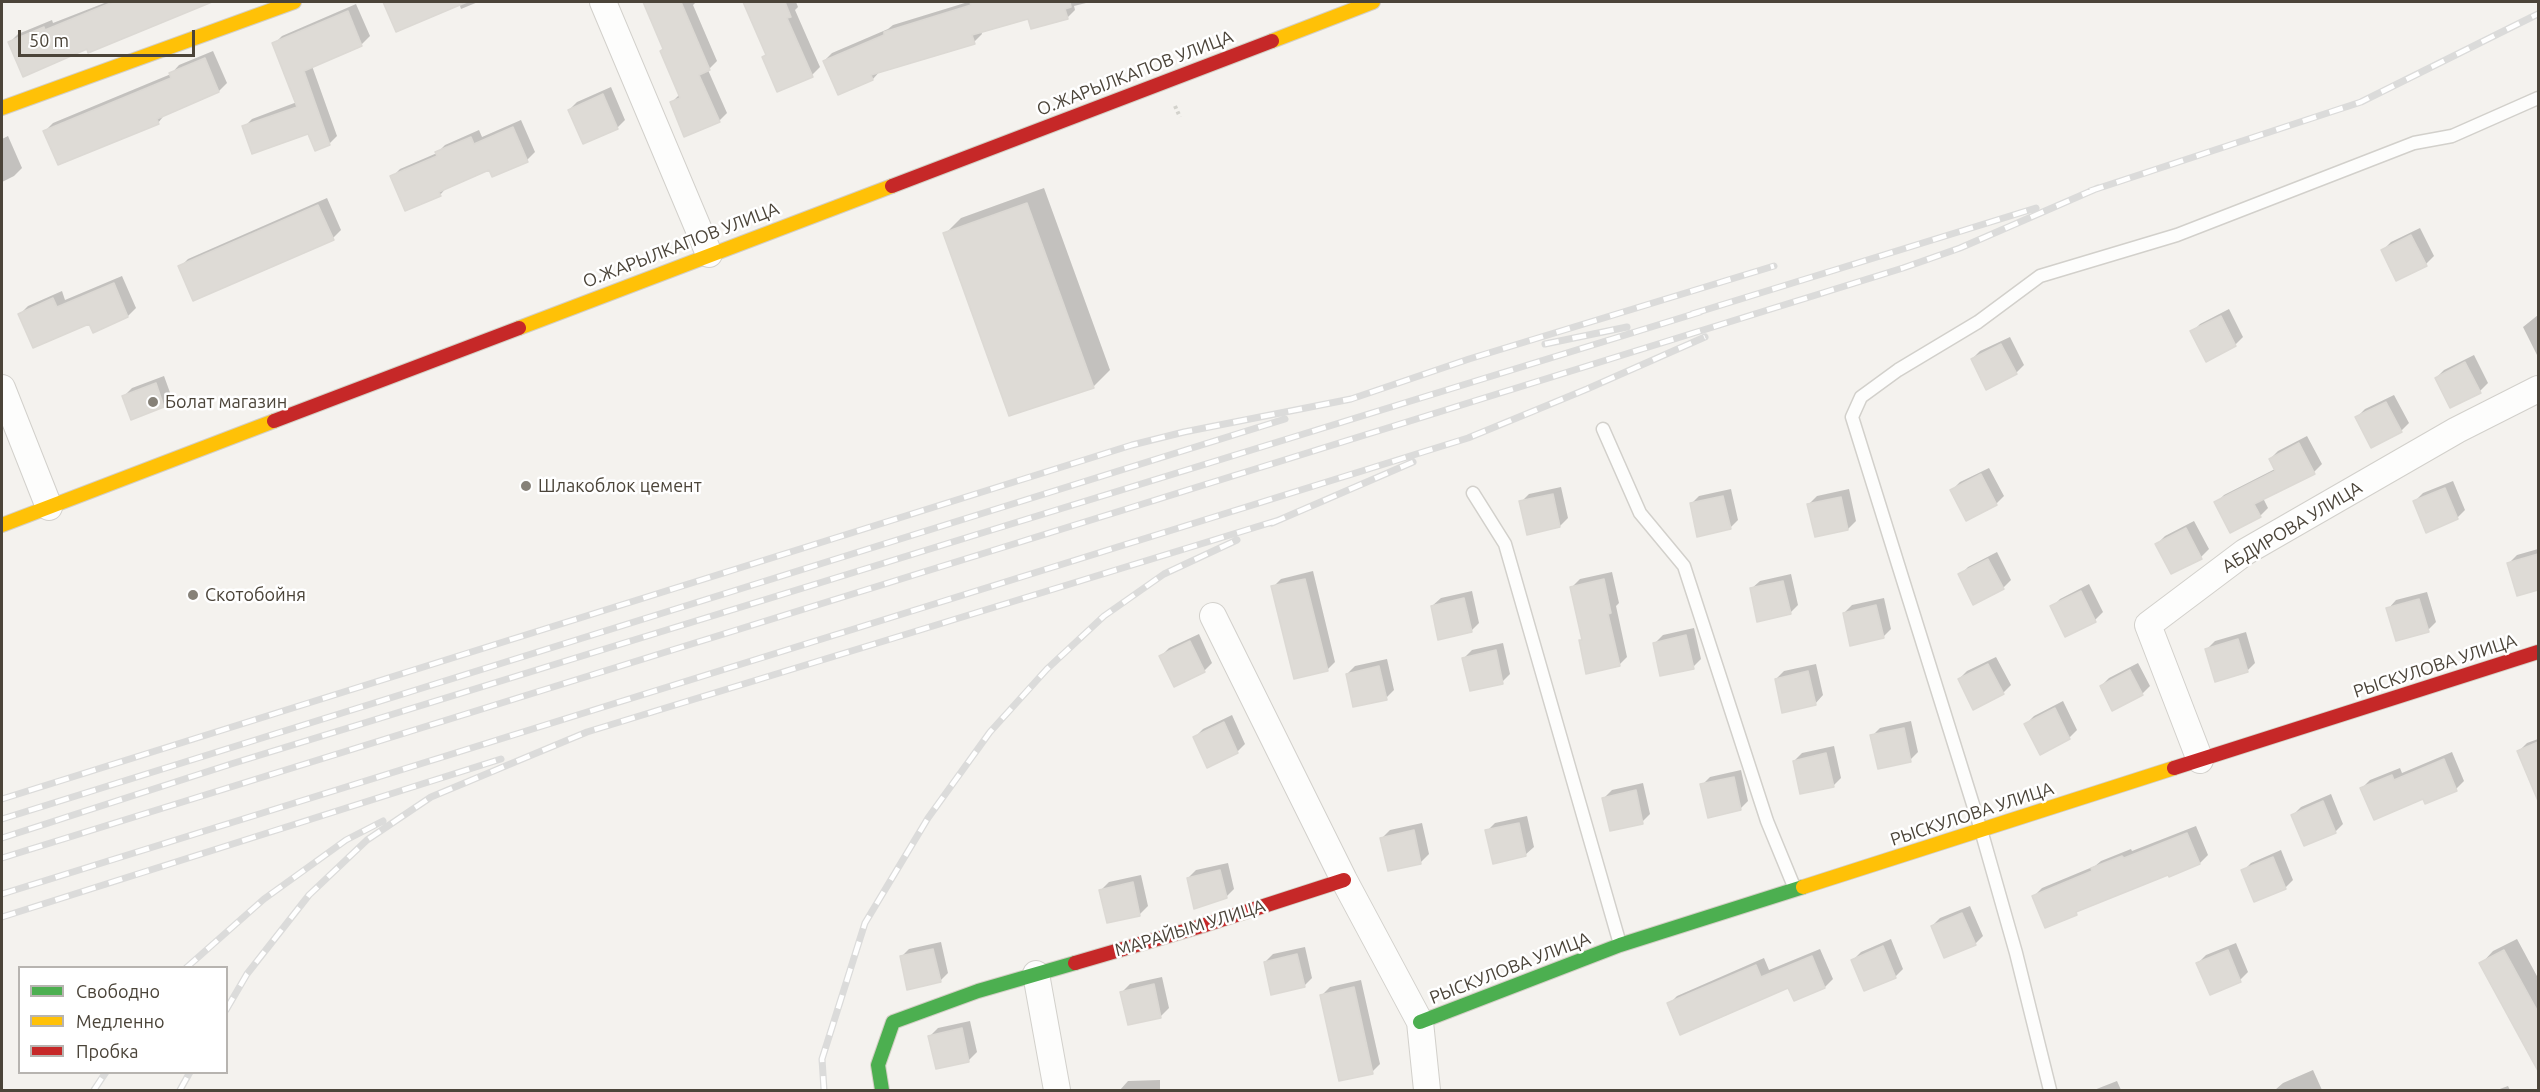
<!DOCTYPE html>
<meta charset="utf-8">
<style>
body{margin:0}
#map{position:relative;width:2540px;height:1092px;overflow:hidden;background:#f4f2ee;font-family:Ubuntu,sans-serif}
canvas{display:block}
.frame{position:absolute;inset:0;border:3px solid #4b4439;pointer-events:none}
.legend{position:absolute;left:18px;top:966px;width:210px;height:108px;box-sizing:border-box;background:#fff;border:2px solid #b7b4b0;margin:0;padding:8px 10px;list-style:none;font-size:18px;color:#4b4439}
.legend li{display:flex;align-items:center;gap:12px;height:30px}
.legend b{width:30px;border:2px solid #b7b4b0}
.scale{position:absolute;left:18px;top:30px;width:177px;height:27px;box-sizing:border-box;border:3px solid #4b4439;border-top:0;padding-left:8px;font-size:18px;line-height:21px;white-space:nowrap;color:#4b4439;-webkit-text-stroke:4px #fff;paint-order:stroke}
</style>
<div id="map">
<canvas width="2540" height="1092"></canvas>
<div class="frame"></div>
<ul class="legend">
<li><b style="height:8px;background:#4caf50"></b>Свободно</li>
<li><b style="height:8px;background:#ffc107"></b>Медленно</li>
<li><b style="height:8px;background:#c62828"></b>Пробка</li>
</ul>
<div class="scale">50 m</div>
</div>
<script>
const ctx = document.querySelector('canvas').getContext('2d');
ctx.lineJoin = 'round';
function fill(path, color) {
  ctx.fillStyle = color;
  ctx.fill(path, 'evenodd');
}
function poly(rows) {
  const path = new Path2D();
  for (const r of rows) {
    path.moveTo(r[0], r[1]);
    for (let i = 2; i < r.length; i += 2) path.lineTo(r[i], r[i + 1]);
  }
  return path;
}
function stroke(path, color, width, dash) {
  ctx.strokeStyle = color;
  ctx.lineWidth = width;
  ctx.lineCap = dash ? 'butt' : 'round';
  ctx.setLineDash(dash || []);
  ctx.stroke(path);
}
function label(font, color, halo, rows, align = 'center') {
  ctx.font = font + ' Ubuntu,sans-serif';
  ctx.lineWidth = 5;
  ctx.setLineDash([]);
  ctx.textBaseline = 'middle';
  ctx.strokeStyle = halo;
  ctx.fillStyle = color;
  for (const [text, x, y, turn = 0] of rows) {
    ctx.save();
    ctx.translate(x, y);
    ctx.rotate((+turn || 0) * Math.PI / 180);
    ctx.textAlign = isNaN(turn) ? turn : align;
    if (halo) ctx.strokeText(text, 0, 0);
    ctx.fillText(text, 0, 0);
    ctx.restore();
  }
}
const shadow = poly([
 [107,2,208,2,89,51,87,47,10,42,18,34,52,20,53,23],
 [385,2,478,2,461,9,459,3,397,30],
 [644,2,696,2,693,5,717,61,708,70,727,113,719,121,671,103,680,94,665,48],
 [744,2,796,2,798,7,795,10,820,67,812,75,768,54],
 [968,2,1090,2,1074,6,1075,10,1067,18,1029,17,981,31,982,34,974,42,881,70,873,79,824,61,832,53,888,29,893,25],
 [356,4,370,36,362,44,312,66,337,136,329,144,309,132,244,127,252,119,297,102,274,44,282,36],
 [213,51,227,83,219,91,166,113,158,123,45,131,53,123,171,74,179,65],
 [611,87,625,120,617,128,584,142,569,110,577,102],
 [521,120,535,152,527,160,490,168,448,186,440,195,392,177,400,169,437,153,445,145,479,130,482,137],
 [8,136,22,168,14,176,2,182,2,139],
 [1044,188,1110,370,1093,387,945,234,961,218],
 [327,198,341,230,333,238,180,267,188,259],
 [2420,228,2434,256,2426,264,2397,279,2383,250,2391,242],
 [122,276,136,308,128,316,90,322,20,314,28,306,62,291,65,300],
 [2229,309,2243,337,2235,345,2192,332,2200,324],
 [2538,315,2538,355,2537,355,2523,327],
 [2010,337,2024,365,2016,373,1972,359,1980,351],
 [2474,355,2488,383,2480,391,2436,378,2444,370],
 [164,376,172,398,164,406,124,396,132,388],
 [2394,395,2409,423,2401,431,2357,417,2365,409],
 [2307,436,2322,464,2314,472,2263,498,2268,508,2260,516,2216,503,2224,495,2275,469,2270,459,2278,451],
 [1989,468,2004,496,1996,504,1952,490,1960,482],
 [2453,481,2465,510,2457,518,2415,501,2423,493],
 [1561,487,1568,518,1560,526,1521,502,1529,494],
 [1731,489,1738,520,1730,528,1691,504,1699,496],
 [1849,489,1856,521,1848,529,1809,504,1817,496],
 [2194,521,2209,549,2201,557,2157,544,2165,536],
 [2538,549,2538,588,2518,594,2509,563,2517,555],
 [1997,552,2011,580,2003,588,1960,575,1968,567],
 [1313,571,1335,662,1327,670,1273,587,1281,579],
 [1612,572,1619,603,1616,606,1627,657,1619,665,1580,641,1583,638,1572,587,1580,579],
 [1791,574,1798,605,1790,613,1751,589,1760,581],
 [2089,584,2103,612,2095,620,2052,607,2060,599],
 [1472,591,1479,623,1471,631,1432,606,1441,598],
 [2427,592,2436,622,2428,630,2388,609,2396,600],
 [1884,598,1891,629,1883,637,1844,613,1852,605],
 [1694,628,1701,659,1693,667,1655,643,1663,635],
 [2246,632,2255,663,2247,671,2207,649,2215,641],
 [1199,634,1212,663,1204,671,1161,656,1169,648],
 [1503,643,1510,674,1502,682,1464,658,1472,650],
 [1996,657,2011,685,2003,693,1959,679,1967,671],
 [1387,659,1394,690,1386,698,1347,674,1355,666],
 [2138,663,2150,686,2142,694,2101,686,2109,678],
 [1816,664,1823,695,1815,704,1776,679,1784,671],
 [2063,701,2077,730,2069,738,2026,724,2034,716],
 [1232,715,1245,744,1237,752,1195,737,1203,729],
 [1911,721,1918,752,1910,760,1872,736,1880,728],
 [2538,739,2538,778,2531,781,2519,751,2527,743],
 [1834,746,1841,778,1833,786,1794,761,1802,753],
 [2452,752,2464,781,2456,789,2424,797,2362,788,2370,780,2400,768,2402,773],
 [1741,770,1748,801,1740,809,1702,785,1710,777],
 [1643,783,1650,814,1642,822,1604,798,1612,790],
 [2331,794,2343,824,2335,832,2293,815,2301,807],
 [1527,816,1534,847,1525,855,1487,831,1495,823],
 [1422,823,1429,854,1421,862,1389,869,1382,838,1390,830],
 [2196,826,2208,855,2200,863,2168,873,2082,908,2076,913,2034,896,2042,888,2095,866,2101,861,2131,849,2132,851],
 [2281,850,2293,880,2285,888,2243,871,2251,863],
 [1228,863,1234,889,1226,897,1188,878,1196,870],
 [1141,875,1148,906,1140,914,1101,890,1109,882],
 [1970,906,1983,936,1975,944,1932,926,1940,918],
 [1891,939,1903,969,1895,977,1853,960,1861,952],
 [2517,939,2538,978,2538,1068,2481,964,2493,951],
 [941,942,948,973,940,981,901,957,909,949],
 [2236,943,2248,972,2240,980,2210,993,2198,963,2206,955],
 [1305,947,1312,978,1304,986,1265,962,1273,954],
 [1820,949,1833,979,1825,987,1794,999,1789,986,1669,1004,1677,996,1764,958,1769,970],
 [1162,977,1169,1008,1161,1016,1122,992,1130,984],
 [1361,980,1380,1064,1372,1072,1322,995,1330,987],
 [970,1021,977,1052,969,1060,930,1036,938,1028],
 [2313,1070,2322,1090,2275,1090,2283,1083],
 [1160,1080,1160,1090,1120,1090,1128,1081],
 [2117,1081,2121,1090,2094,1090],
 [2508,1086,2510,1090,2497,1090]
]);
const building = poly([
 [113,2,212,2,88,53,87,49,23,77,8,42,44,27,45,30,113,2],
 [383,2,467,2,396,32,383,2],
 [643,2,681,2,710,70,699,75,720,122,684,137,670,102,680,98,660,51,663,49,643,2],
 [743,2,785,2,791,17,787,18,813,77,777,92,762,57,766,55,743,2],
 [970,2,1070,2,1071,7,1065,9,1068,19,1031,29,1028,19,972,35,975,44,871,75,873,80,838,95,823,61,884,35,884,32,971,5,970,2],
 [348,11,362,46,304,71,330,145,315,151,308,134,252,154,242,126,297,107,272,43,348,11],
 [205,58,219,92,157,119,159,124,58,165,43,131,171,78,169,73,205,58],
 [603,94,618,129,583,144,568,110,603,94],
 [513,127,528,162,492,177,489,170,439,192,441,196,405,211,390,176,437,156,435,152,471,137,474,144,513,127],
 [1027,203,1094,388,1009,416,943,233,1027,203],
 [318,205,334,240,193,301,178,266,318,205],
 [2411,235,2427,266,2396,281,2381,250,2411,235],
 [114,283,128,317,93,333,89,324,33,348,18,314,53,298,57,307,114,283],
 [2221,316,2236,346,2206,362,2190,331,2221,316],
 [2001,344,2017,374,1986,390,1971,359,2001,344],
 [2465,362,2481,393,2450,408,2435,378,2465,362],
 [156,383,164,407,131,420,122,396,156,383],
 [2386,402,2402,432,2371,448,2355,417,2386,402],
 [2299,443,2315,474,2254,504,2261,517,2230,533,2214,502,2275,471,2269,459,2299,443],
 [1981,474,1997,505,1966,521,1950,490,1981,474],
 [2445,488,2458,519,2426,533,2413,501,2445,488],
 [1553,494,1560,527,1527,535,1519,501,1553,494],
 [1723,496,1731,529,1697,537,1690,503,1723,496],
 [1841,497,1848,530,1815,537,1807,504,1841,497],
 [2186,528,2202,559,2171,574,2155,544,2186,528],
 [2538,554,2538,590,2517,596,2507,563,2538,554],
 [1988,559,2004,589,1973,605,1958,574,1988,559],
 [1305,579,1328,671,1294,679,1271,586,1305,579],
 [1604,579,1611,613,1608,614,1620,666,1586,674,1579,640,1582,640,1570,587,1604,579],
 [1783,581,1791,614,1757,622,1750,588,1783,581],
 [2081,591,2096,622,2065,637,2050,606,2081,591],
 [1464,598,1472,632,1438,640,1431,606,1464,598],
 [2419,599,2429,632,2396,641,2386,608,2419,599],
 [1876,605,1884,638,1850,646,1843,613,1876,605],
 [1686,635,1694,669,1660,676,1653,643,1686,635],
 [2238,639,2248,672,2215,682,2205,649,2238,639],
 [1190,641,1205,672,1174,687,1159,656,1190,641],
 [1496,650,1503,684,1470,691,1462,658,1496,650],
 [1988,664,2004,694,1973,710,1958,679,1988,664],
 [1379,666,1387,700,1353,707,1346,674,1379,666],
 [2130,670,2143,695,2112,711,2100,686,2130,670],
 [1808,671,1816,705,1782,713,1775,679,1808,671],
 [2055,708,2070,739,2040,755,2024,724,2055,708],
 [1224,722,1238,753,1207,768,1193,737,1224,722],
 [1904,728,1911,762,1878,769,1870,735,1904,728],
 [2538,742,2538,801,2517,751,2538,742],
 [1826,753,1834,787,1800,794,1793,761,1826,753],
 [2444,759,2457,791,2425,804,2423,799,2374,820,2360,788,2392,775,2394,780,2444,759],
 [1734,777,1741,810,1708,818,1700,784,1734,777],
 [1636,790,1643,824,1610,831,1602,798,1636,790],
 [2323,801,2336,833,2304,846,2291,815,2323,801],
 [1519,823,1526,856,1493,864,1485,830,1519,823],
 [1414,830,1421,864,1388,871,1380,838,1414,830],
 [2187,833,2200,864,2169,877,2168,875,2076,912,2077,915,2045,928,2032,896,2092,871,2091,868,2122,856,2124,858,2187,833],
 [2273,857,2286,889,2254,902,2241,870,2273,857],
 [1220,870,1227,898,1194,909,1187,878,1220,870],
 [1133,882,1140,916,1107,923,1099,890,1133,882],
 [1962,913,1976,945,1944,958,1931,926,1962,913],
 [1883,946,1896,978,1864,991,1851,960,1883,946],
 [933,949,941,982,907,990,900,956,933,949],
 [2228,950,2241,982,2210,995,2196,963,2228,950],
 [2504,950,2538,1012,2538,1071,2479,963,2504,950],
 [1297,954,1305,987,1271,995,1264,962,1297,954],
 [1812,956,1825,988,1794,1001,1788,988,1680,1035,1667,1003,1756,965,1761,977,1812,956],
 [1154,984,1161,1018,1128,1025,1120,992,1154,984],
 [1354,987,1373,1074,1339,1081,1320,995,1354,987],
 [962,1028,969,1062,936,1069,928,1036,962,1028]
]);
const path = poly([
 [1175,106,1180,117]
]);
const lane = poly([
 [1603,429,1640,513,1684,566,1767,821,1795,889],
 [1473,493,1505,544,1620,944],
 [2050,1090,2016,953,1981,830,1852,417,1861,397,1898,370,1978,322,2040,276,2177,235,2414,143,2452,136,2538,98]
]);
const street = poly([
 [603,2,709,254],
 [2,388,49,507],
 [1213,616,1344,880,1420,1022,1427,1090],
 [2200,760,2148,625,2245,552,2457,430,2538,389],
 [1036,974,1057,1090]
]);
const fast = poly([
 [1420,1022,1620,945,1803,887],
 [882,1090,878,1065,893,1022,978,991,1075,963]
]);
const slow = poly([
 [1272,41,1373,2],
 [2,108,294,2],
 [519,328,892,186],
 [2,525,274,421],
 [1803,887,2174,768]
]);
const jam = poly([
 [892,186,1272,41],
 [274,421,519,328],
 [2174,768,2538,652],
 [1075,963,1205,925,1344,880]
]);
const rail = poly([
 [2090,191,2361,102,2538,14],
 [1692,314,2036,208],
 [1545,344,1627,327],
 [1272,523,1413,462],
 [2,799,1132,445,1184,432,1351,399,1469,359,1774,266],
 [2,819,1285,419],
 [2,838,231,764,1700,312],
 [2,858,1903,268,1960,248,2098,188],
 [2,894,1468,438,1587,389,1705,337],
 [2,917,501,759],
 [186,968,264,899,346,840,383,821],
 [226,1010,247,974,309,895,367,840,431,797,587,732,1279,520],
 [94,1090,106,1072],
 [180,1090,190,1072],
 [824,1090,822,1059,865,923,928,818,990,732,1047,669,1104,616,1164,574,1237,540]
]);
const markers = [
 [153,402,6,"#868178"],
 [526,486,6,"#868178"],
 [193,595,6,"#868178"]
];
const streetNames = [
 ["О.ЖАРЫЛКАПОВ УЛИЦА",1135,73,-21],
 ["О.ЖАРЫЛКАПОВ УЛИЦА",681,245,-21],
 ["АБДИРОВА УЛИЦА",2292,527,-31],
 ["РЫСКУЛОВА УЛИЦА",2435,666,-18],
 ["РЫСКУЛОВА УЛИЦА",1972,814,-18],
 ["МАРАЙЫМ УЛИЦА",1190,928,-17],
 ["РЫСКУЛОВА УЛИЦА",1510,968,-21]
];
const poiNames = [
 ["Болат магазин",165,402],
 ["Шлакоблок цемент",538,486],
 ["Скотобойня",205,595]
];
fill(shadow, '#0003');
fill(building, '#dedbd6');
stroke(building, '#dcd9d4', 1.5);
stroke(lane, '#d2d0cb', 15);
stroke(street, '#d2d0cb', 28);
stroke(fast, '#d3cfc5', 16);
stroke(slow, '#d3cfc5', 16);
stroke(jam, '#d3cfc5', 16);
stroke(path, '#d3d2cc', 4, [3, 3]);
stroke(lane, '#fdfdfc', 12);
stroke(street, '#fdfdfc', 26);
stroke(fast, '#4caf50', 14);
stroke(slow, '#ffc107', 14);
stroke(jam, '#c62828', 14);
stroke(rail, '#dbdbda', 7);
stroke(rail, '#fff', 4.5, [14]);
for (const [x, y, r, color] of markers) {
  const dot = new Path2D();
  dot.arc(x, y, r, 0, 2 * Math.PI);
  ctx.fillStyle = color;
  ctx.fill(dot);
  stroke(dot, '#fff', 2);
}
label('18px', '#4b4439', '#fff', streetNames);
label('18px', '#4b4439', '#fff', poiNames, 'left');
</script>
